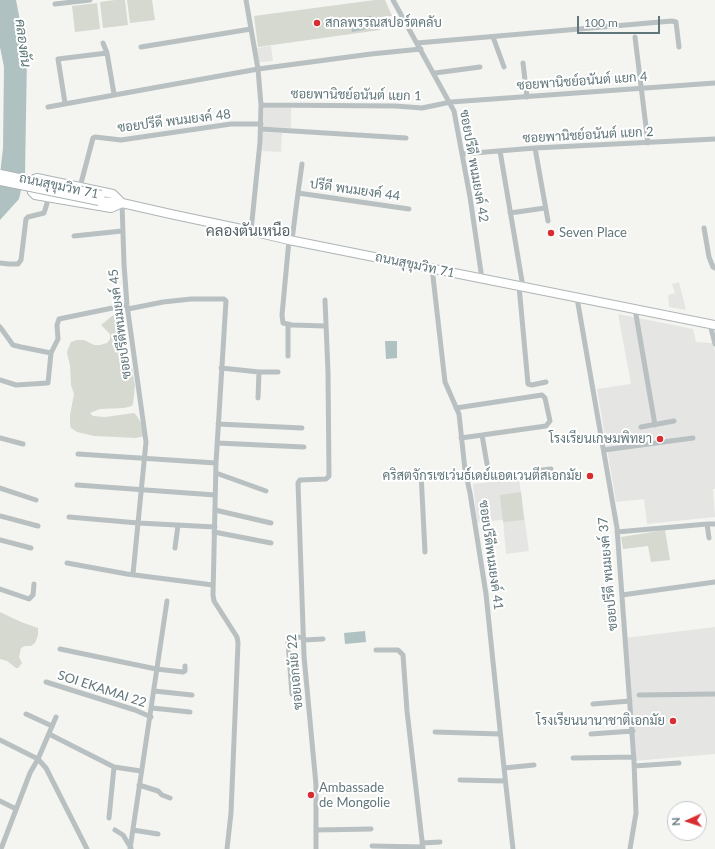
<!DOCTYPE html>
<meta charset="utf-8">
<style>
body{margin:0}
#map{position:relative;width:715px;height:849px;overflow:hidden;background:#f4f4f1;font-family:Lato,sans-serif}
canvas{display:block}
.north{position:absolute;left:667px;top:801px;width:40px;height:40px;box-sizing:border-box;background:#fff;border:1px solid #c0c8ca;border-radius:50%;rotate:267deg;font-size:11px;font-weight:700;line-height:16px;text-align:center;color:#61767a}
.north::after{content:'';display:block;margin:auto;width:14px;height:18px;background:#d82e31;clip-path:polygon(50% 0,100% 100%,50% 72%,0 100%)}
.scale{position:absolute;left:577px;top:16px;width:83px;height:18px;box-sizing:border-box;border:2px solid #61767a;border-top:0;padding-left:5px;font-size:12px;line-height:14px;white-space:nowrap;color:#61767a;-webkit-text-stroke:3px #fff;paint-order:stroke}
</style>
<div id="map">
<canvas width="715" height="849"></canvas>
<div class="north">N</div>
<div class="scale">100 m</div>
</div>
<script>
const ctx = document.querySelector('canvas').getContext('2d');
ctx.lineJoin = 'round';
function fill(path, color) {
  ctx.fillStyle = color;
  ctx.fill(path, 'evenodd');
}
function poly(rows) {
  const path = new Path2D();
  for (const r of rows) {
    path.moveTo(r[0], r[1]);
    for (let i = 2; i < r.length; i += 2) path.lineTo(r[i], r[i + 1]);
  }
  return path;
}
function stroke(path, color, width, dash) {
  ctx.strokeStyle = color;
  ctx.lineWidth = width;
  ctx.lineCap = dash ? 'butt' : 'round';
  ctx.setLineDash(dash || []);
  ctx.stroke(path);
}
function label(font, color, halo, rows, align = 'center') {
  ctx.font = font + ' Lato,Sarabun,sans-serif';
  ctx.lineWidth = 4;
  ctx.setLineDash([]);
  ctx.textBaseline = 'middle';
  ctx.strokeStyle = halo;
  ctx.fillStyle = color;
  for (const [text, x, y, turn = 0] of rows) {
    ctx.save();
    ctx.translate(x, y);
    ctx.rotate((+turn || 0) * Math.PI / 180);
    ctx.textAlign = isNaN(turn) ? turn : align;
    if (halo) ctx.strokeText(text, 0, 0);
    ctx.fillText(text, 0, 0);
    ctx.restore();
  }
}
const built = poly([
 [271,46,273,61,259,62,257,48],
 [264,108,291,108,291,128,263,127],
 [263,132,282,133,281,152,262,151],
 [679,282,686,310,669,307,668,295,675,293,672,284],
 [618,314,693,329,696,342,713,343,715,351,715,489,713,489,715,517,647,524,644,499,616,502,597,389,631,384],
 [519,479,529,551,506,554,503,520,477,522,473,484],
 [715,627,715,754,634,761,625,638]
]);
const green = poly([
 [115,0,125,0,128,25,103,28,100,2],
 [127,0,152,0,155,20,130,23],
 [375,0,385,0,392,16,379,17,380,30,258,47,254,16],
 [97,3,100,29,75,32,72,6],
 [117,312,122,312,125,320,124,327,119,336,125,339,127,345,127,354,123,359,125,363,131,366,132,368,135,386,133,404,132,406,124,408,100,409,90,413,93,416,105,417,134,413,137,416,141,423,144,436,136,438,94,436,77,432,71,428,70,424,70,415,74,394,71,385,70,365,67,353,68,349,71,342,77,340,84,340,94,345,100,345,107,343,110,339,110,334,101,325],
 [521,492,524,520,503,522,500,495],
 [665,530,670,560,651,562,648,546,623,549,621,537],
 [0,612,21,622,38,628,38,635,35,643,31,646,25,646,21,648,19,657,22,663,18,668,16,668,7,661,0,659]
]);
const water = poly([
 [0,0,16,0,27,57,25,173,19,199,0,220,0,175,3,148,4,67,0,47],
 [371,16,373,28,352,32,350,20],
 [385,341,397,341,397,358,386,359],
 [365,631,366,642,345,644,344,633]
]);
const minor = poly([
 [246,0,258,69,261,105,260,142,251,231],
 [393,0,454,111,470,197,482,279],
 [55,4,90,0],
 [493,37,504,67],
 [635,37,648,143],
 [103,43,107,53,114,94],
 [417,43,672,21,676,22,679,47],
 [141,47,251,29],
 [523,63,527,97],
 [435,73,480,67],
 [65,103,58,59,107,53],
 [261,105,395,106,422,108,451,102,715,83],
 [48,107,258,69,371,54,421,49],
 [261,129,406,138],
 [535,148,548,221],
 [500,151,523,287],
 [462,154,535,148,715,139],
 [80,187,93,138,95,137,121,140,231,124,261,124],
 [298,193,302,164],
 [122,203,124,264,127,305,146,442,133,574],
 [510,213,545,208],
 [704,228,709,257,713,267,715,268],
 [74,236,122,231],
 [289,240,282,315,283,323,292,325,326,326],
 [292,240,298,193,409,209],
 [0,263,9,264,18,264,21,260,26,219,28,217,44,213,49,197],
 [432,268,445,382,459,414,465,470,470,493,486,594,504,768,513,849],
 [519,286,528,384,532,385,546,382],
 [577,298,617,528,634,761,636,813,630,849],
 [128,309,163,302,191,299,224,299,226,301,216,463,213,595,214,601,237,637,238,643,231,813,227,849],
 [635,309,655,425],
 [710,324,715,344],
 [0,327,13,345,21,347,51,353],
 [288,356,288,325],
 [221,368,259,372,258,398],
 [259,372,278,372],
 [0,380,16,385,48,383,51,353,58,339,57,325,59,319,127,305],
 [456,408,542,395,545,398,550,421,546,426,461,438],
 [218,424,302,428],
 [641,427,674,421],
 [482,435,487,464],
 [0,438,23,444],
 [217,443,304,447],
 [604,450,693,438],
 [78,454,216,463],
 [533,471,551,469],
 [216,473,266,491],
 [421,473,425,552],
 [77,485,215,495],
 [0,488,36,500],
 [215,510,271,523],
 [0,516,38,526],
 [69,517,138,523,215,527],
 [214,532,271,543],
 [617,532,707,524],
 [709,538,707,524,715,524],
 [0,540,31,548],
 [175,548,178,525],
 [67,563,127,574,213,585],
 [0,589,29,599,33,595,34,584],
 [622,595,715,582],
 [304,640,323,639],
 [60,649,156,669,183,672,185,671,185,666],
 [376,650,398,650,403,655,407,711,423,849],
 [46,682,135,710,151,717],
 [154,691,192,695],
 [292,694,288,642,291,638,303,637],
 [639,695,715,694],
 [593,704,630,701],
 [152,708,190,712],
 [26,714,52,726],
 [435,732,500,734],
 [49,734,114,767],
 [591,734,633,731],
 [0,740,38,759,46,768,87,849],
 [573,758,634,757],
 [634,766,679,763],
 [504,768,534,765],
 [460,780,505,781],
 [139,785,158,791,162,795,170,798],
 [0,801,16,809],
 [109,818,114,767,141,771],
 [115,830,123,835,131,848],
 [133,830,158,834],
 [316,830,371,829],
 [422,843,440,842],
 [372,846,423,847],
 [1,849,30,773,38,759,56,717],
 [130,849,167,601],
 [316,849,316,785,304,656,298,483,300,480,326,479,329,476,328,372,325,300]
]);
const primary = poly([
 [37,178,113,194,122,203,111,208,35,195,32,192,31,188,34,179,37,178],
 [99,201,122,203,175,215,251,231,289,240,715,325]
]);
const primaryBridge = poly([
 [0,174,101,195],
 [0,181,99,201]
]);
const markers = [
 [317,23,4,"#d82e31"],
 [551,233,4,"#d82e31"],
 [660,439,4,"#d82e31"],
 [590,476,4,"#d82e31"],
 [673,721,4,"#d82e31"],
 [311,795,4,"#d82e31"]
];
const poiNames = [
 ["สกลพรรณสปอร์ตคลับ",325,23],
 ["Seven Place",559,233],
 ["โรงเรียนเกษมพิทยา",652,439,"right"],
 ["คริสตจักรเซเว่นธ์เดย์แอดเวนตีสเอกมัย",582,476,"right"],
 ["โรงเรียนนานาชาติเอกมัย",665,721,"right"],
 ["Ambassade",319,788],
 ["de Mongolie",319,803]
];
const streetNames = [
 ["ซอยพานิชย์อนันต์ แยก 4",582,81,-4],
 ["ซอยพานิชย์อนันต์ แยก 1",356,95,1],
 ["ซอยปรีดี พนมยงค์ 48",174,121,-7],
 ["ซอยพานิชย์อนันต์ แยก 2",588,135,-3],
 ["ซอยปรีดี พนมยงค์ 42",474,166,80],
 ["ถนนสุขุมวิท 71",59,186,12],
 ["ปรีดี พนมยงค์ 44",355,190,8],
 ["ถนนสุขุมวิท 71",415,265,12],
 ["ซอยปรีดีพนมยงค์ 45",120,324,-97],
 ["ซอยปรีดีพนมยงค์ 41",491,555,82],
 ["ซอยปรีดี พนมยงค์ 37",608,574,-95],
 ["ซอยเอกมัย 22",295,672,-95],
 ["SOI EKAMAI 22",102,689,18]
];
const waterNames = [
 ["คลองตัน",23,43,83]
];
const quarterNames = [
 ["คลองตันเหนือ",248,231]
];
fill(built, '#e5e5e4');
fill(green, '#d5d9d0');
fill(water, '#b0c1c1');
stroke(primary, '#adb4b6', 10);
stroke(minor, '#b9c0c1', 5);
stroke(primary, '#fff', 8);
stroke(primaryBridge, '#adb4b6', 10, []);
stroke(primaryBridge, '#fff', 8);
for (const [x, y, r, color] of markers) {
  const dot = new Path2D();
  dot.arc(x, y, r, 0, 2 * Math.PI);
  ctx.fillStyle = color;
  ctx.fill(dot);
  stroke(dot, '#fff', 1.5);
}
label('13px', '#61767a', '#fff', poiNames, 'left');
label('13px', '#61767a', '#fff', streetNames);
label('italic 14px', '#5c7676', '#fff', waterNames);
label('15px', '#536266', '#fff', quarterNames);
</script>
